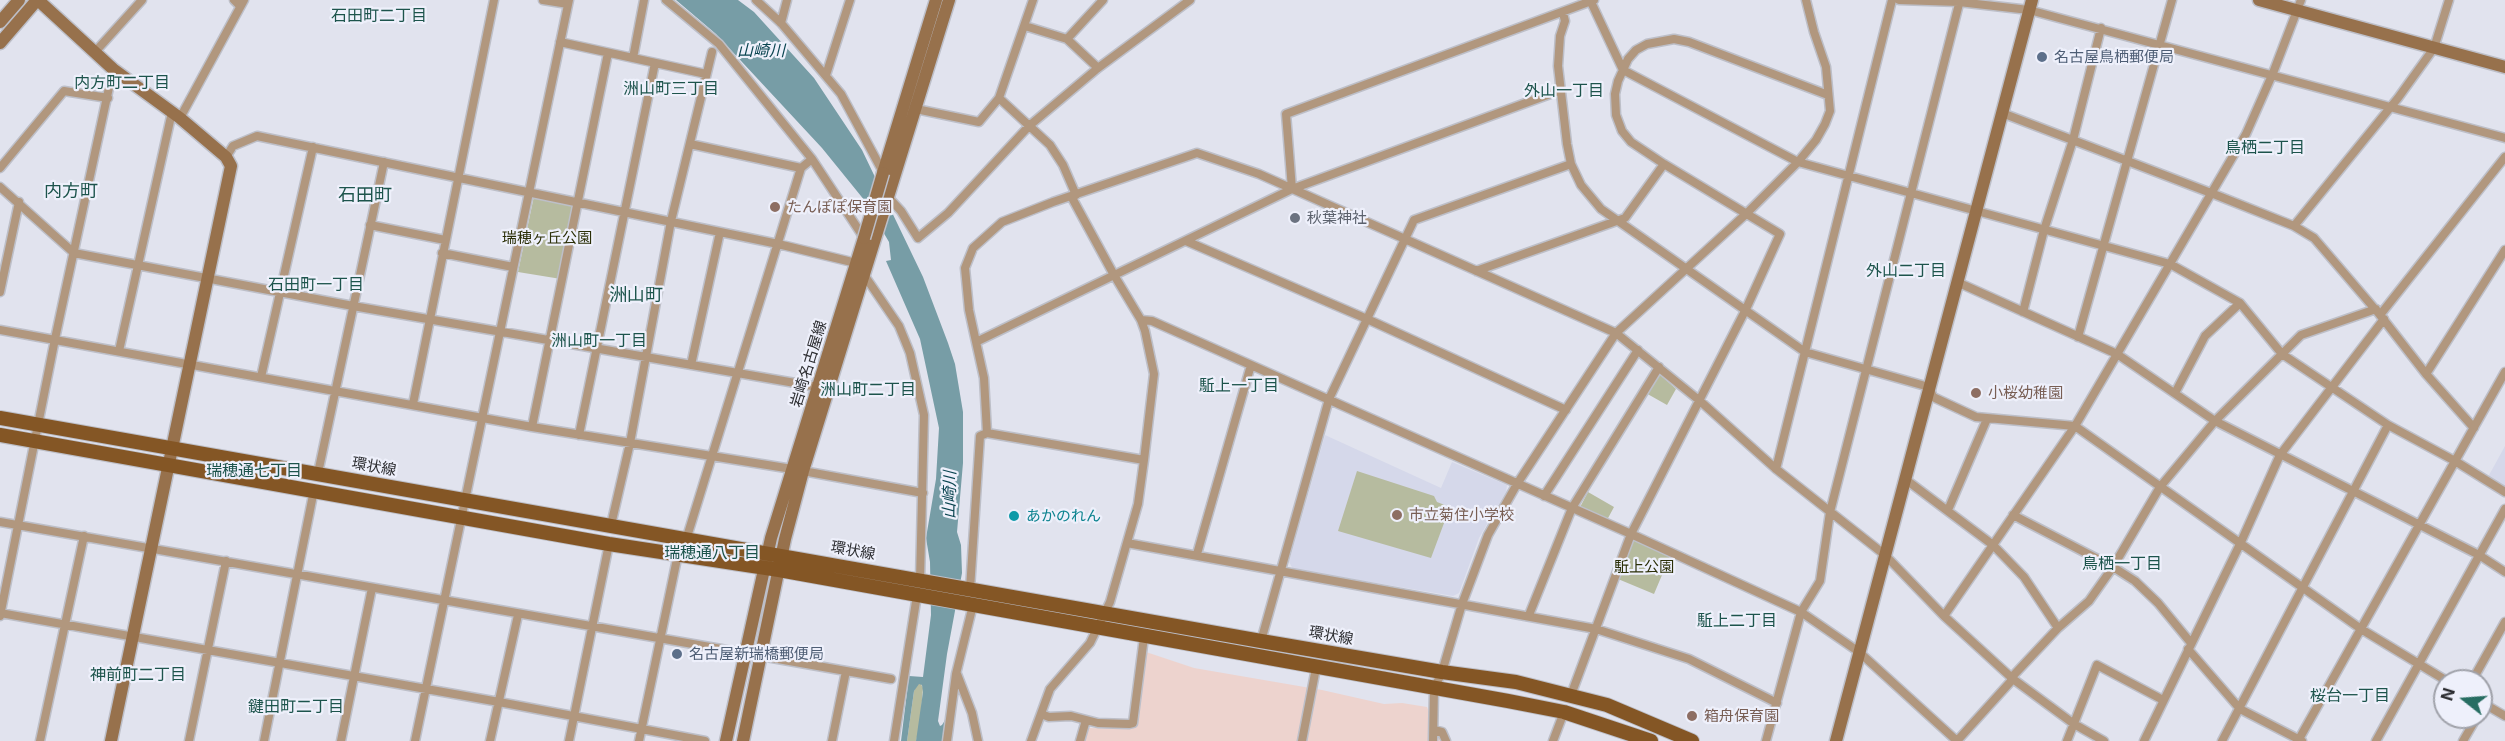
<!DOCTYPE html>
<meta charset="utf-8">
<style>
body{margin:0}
#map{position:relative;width:2505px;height:741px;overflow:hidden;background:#e1e3ee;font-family:Inter,sans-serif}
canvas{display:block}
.north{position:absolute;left:2433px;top:669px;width:60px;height:60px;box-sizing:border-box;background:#eef0fb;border:2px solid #a0a2aa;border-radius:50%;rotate:287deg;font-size:16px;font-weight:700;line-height:24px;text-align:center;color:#2c2d31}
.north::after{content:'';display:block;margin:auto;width:21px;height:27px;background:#276d62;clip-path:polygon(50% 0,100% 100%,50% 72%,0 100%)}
</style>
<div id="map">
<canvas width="2505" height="741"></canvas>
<div class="north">N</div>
</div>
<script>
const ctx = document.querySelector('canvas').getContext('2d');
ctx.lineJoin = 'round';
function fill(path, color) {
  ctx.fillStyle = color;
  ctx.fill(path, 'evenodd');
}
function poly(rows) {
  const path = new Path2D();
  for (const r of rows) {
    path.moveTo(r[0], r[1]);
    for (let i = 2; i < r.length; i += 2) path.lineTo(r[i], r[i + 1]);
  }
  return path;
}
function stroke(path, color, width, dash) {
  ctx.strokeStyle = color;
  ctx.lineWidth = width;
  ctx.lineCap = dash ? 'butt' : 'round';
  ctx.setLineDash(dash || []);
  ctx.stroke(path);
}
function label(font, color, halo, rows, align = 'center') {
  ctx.font = font + ' Inter,"Noto Sans JP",sans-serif';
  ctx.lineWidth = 4.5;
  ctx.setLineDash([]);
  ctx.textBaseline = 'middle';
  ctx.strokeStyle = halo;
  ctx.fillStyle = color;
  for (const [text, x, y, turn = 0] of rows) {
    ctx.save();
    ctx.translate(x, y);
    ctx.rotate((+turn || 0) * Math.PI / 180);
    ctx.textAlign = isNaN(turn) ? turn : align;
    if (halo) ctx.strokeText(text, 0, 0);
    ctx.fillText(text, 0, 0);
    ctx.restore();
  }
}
const commercial = poly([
 [1146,652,1194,668,1322,690,1384,704,1402,703,1427,707,1442,741,1084,741,1087,728,1131,729,1136,725]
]);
const built = poly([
 [1325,435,1441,488,1452,462,1507,485,1506,492,1479,538,1459,593,1453,596,1293,569,1289,562],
 [2505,446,2505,487,2488,477]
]);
const green = poly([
 [534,196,576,205,561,279,518,272],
 [1656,371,1676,389,1667,405,1644,392],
 [1357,471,1434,496,1437,502,1450,507,1431,558,1338,531],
 [1588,492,1614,507,1607,520,1579,509],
 [1633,539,1670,556,1654,594,1618,579],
 [917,684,921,684,923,688,920,725,916,741,907,741,914,691]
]);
const water = poly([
 [676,0,738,0,754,12,814,78,862,150,923,277,948,343,955,364,963,412,963,463,957,532,961,545,962,573,947,654,938,721,940,726,942,725,947,717,944,741,916,741,923,692,922,685,919,684,914,691,907,741,901,741,909,676,923,677,931,615,930,562,926,538,936,479,939,428,920,339,886,261,891,260,889,242,865,201,822,148,716,34]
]);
const street = poly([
 [234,0,240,6],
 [543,0,568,4],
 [666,0,719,44,812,159,864,238],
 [756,0,781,23,841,94,883,172],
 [1899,0,1959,2,2029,10,2505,138],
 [1591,2,1623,70,1798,162,2170,264,2240,303,2282,354,2388,425,2455,461,2505,492],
 [1563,13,1565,21,1560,36,1558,66,1567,144,1571,164,1581,185,1601,209,1805,352,1929,387,1933,397,1976,417,2075,426,2361,629,2447,681],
 [781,23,787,0],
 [1025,26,1067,39],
 [560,42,706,74],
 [95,52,142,0],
 [633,58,644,0],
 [1098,68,1067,39,1103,0],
 [826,75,850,0],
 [999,98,1033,0],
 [916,109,979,122,999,98,1050,145,1063,165,1076,195],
 [2002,113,2211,193,2294,226,2314,238,2380,315,2426,374,2474,428],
 [180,118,244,0],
 [690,144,801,168],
 [226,157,233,146,257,136,778,244,856,263,899,326,910,353,924,415,920,580],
 [0,168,64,91,108,98],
 [0,187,74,253,353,306,818,387],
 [1292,189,1561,90],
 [1071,196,1114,275,1141,320,1145,331,1154,374,1144,460],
 [889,198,901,211,918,238,948,213,1029,126,1098,68,1190,0],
 [370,225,445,240],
 [2294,226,2398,98,2434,48,2449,0],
 [1186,241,1367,319,1566,410],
 [442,253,513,267],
 [1476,271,1625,218,1664,164],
 [1957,282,2117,354,2215,421,2479,555,2505,572],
 [0,292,19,202],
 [2023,312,2044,230,2073,140,2101,28],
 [2380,315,2505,157],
 [1141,320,1152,321,1631,534,1801,612,1859,652,1957,741],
 [0,330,532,427,792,469],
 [2078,337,2172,0],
 [976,342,969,310,965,268,973,248,1002,222,1053,202,1197,153,1259,174,1616,333,1700,401,1776,469,1885,555,1944,616,2013,679,2074,724,2104,741],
 [119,351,172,112],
 [691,365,720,232],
 [2426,374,2505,250],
 [261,377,313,147],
 [2175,393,2205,336,2240,303],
 [413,404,494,0],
 [532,427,608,53],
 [987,433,984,378,976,342,1292,189,1286,114,1594,0],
 [579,435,655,63],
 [1776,469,1892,0],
 [803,471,923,493],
 [318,473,384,162],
 [1905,479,1993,545,2024,577,2058,628],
 [1544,496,1638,350],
 [1948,510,1987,419],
 [2013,515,2113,567,2135,581,2158,603,2191,643],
 [0,522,846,671,832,741],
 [611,525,630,443,671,221,712,52],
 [686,540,801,168,812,159],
 [1127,543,1596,629,1689,659,1777,703],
 [1197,554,1251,365],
 [970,589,980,436,987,433,1144,460,1138,504,1110,602,1090,643,1050,689,1031,741],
 [0,613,499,702,705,741],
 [1529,615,1572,508,1659,367],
 [0,616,55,339,113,69],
 [1944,616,2075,426,2246,134,2273,73,2301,0],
 [1261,641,1329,399,1414,220,1571,164],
 [2188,649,2240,709,2302,741],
 [846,671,891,679],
 [957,674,972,713,978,741],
 [2011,678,2058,628,2089,601,2113,567,2160,487,2215,421,2301,335,2376,309],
 [2472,681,2505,622],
 [1571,695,1631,534,1746,309,1780,234,1664,164,1631,142,1622,131,1616,115,1615,94,1618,81,1628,59,1636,50,1647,44,1674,39,1689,42,1828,95],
 [2481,702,2505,716],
 [1041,714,1049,717,1071,716,1098,723,1129,724,1133,723,1144,637],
 [1434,730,1442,732,1446,741],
 [40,741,84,536],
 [189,741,226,561],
 [264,741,314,490],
 [341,741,372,588],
 [415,741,569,0],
 [490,741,518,615],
 [569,741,609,544],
 [639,741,678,554],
 [894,741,917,595],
 [947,741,956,674,973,605],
 [1080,741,1086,720],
 [1302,741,1316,668],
 [1433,741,1434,689,1442,672,1462,604,1488,535,1517,484,1616,333,1746,214,1798,162,1816,140,1825,124,1830,111,1826,67,1814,32,1806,0],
 [1553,741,1564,712],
 [1766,741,1801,612,1820,581,1830,512,1960,0],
 [1957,741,2013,679],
 [2067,741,2097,665,2163,700],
 [2144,741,2241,542,2280,455,2384,319],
 [2222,741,2388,425],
 [2298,741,2505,372],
 [2376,741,2505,509],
 [2463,741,2477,717]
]);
const secondary = poly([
 [38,0,113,69,180,118,226,157,231,166,111,741],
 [2259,0,2505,67],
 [0,22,19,0],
 [0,43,37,0],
 [883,173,936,0],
 [726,741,771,538,864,238],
 [743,741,785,539,803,471,949,0],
 [1836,741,2032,0]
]);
const primary = poly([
 [0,418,1261,641,1442,672,1516,682,1607,705,1692,741],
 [0,435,609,544,779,570,1508,701,1564,712,1651,741]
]);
const secondaryBridge = poly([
 [864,238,883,173]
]);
const markers = [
 [2042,57,6,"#5c6f8a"],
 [775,207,6,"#8d6e63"],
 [1295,218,6,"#6b7280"],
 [1976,393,6,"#8d6e63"],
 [1397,515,6,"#8d6e63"],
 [1014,516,6,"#0f9aa8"],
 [677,654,6,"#5c6f8a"],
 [1692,716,6,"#8d6e63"]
];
const serviceNames = [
 ["名古屋鳥栖郵便局",2054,57],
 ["名古屋新瑞橋郵便局",689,654]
];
const educationNames = [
 ["たんぽぽ保育園",787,207],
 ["小桜幼稚園",1988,393],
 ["市立菊住小学校",1409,515],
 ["箱舟保育園",1704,716]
];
const worshipNames = [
 ["秋葉神社",1307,218]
];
const parkNames = [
 ["瑞穂ヶ丘公園",547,238],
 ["駈上公園",1644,567]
];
const streetNames = [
 ["岩崎名古屋線",809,364,-73],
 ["環状線",374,467,10],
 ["環状線",853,551,10],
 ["環状線",1331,636,10]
];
const cultureNames = [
 ["あかのれん",1026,516]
];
const neighbourhoodNames = [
 ["石田町二丁目",379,16],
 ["内方町二丁目",122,83],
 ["洲山町三丁目",671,89],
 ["外山一丁目",1564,91],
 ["鳥栖二丁目",2265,148],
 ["外山二丁目",1906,271],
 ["石田町一丁目",316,285],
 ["洲山町一丁目",599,341],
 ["駈上一丁目",1239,386],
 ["洲山町二丁目",868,390],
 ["瑞穂通七丁目",254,471],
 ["瑞穂通八丁目",712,553],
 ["鳥栖一丁目",2122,564],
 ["駈上二丁目",1737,621],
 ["神前町二丁目",138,675],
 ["桜台一丁目",2350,696],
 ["鍵田町二丁目",296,707]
];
const waterNames = [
 ["山崎川",761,51],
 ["山崎川",950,495,-89]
];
const quarterNames = [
 ["内方町",71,192],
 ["石田町",365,196],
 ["洲山町",636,296]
];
fill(commercial, '#edd3ce');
fill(built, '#d5d8ea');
fill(green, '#b6bb9f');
fill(water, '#779da6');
stroke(street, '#bdbfc8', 11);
stroke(secondary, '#bdbfc8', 15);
stroke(primary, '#bdbfc8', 16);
stroke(street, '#b1977e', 8);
stroke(secondary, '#97714c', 12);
stroke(primary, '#845625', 14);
stroke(secondaryBridge, '#bdbfc8', 15, []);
stroke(secondaryBridge, '#97714c', 12);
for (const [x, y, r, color] of markers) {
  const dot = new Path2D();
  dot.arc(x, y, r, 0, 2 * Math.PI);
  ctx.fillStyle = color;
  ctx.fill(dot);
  stroke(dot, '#eef0fb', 2);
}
label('15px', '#4e5e75', '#eef0fb', serviceNames, 'left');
label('15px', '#785e54', '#eef0fb', educationNames, 'left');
label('15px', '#5b616d', '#eef0fb', worshipNames, 'left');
label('15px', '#2b2f07', '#eef0fb', parkNames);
label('15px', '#2c2d31', '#eef0fb', streetNames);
label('15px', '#0d838f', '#eef0fb', cultureNames, 'left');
label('16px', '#1d544c', '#eef0fb', neighbourhoodNames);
label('italic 16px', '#0b4551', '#eef0fb', waterNames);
label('18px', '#1d544c', '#eef0fb', quarterNames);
</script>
